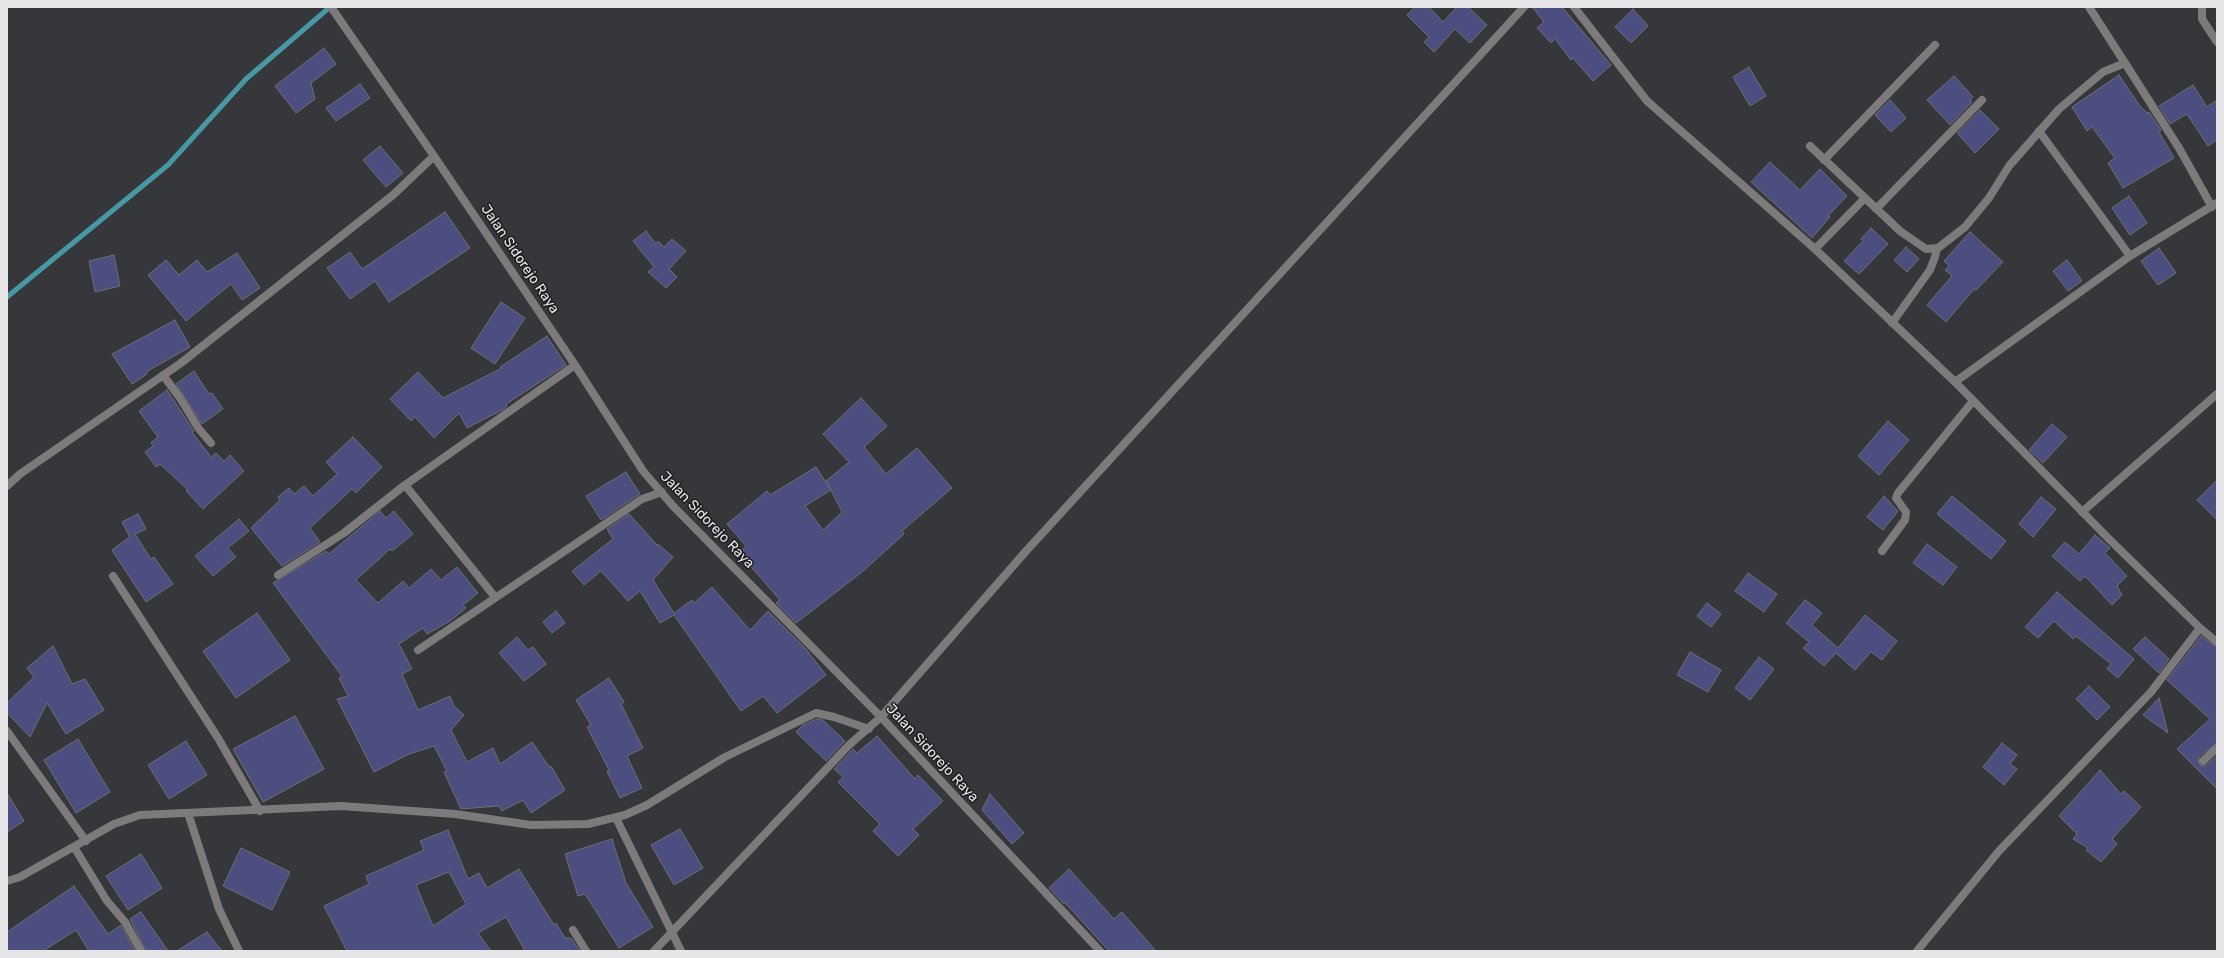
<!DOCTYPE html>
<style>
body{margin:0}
#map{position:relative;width:2224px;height:958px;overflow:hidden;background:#36373b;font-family:Rubik,sans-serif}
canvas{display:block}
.frame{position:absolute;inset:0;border:8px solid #e6e6e9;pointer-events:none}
</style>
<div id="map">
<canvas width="2224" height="958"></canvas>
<div class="frame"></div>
</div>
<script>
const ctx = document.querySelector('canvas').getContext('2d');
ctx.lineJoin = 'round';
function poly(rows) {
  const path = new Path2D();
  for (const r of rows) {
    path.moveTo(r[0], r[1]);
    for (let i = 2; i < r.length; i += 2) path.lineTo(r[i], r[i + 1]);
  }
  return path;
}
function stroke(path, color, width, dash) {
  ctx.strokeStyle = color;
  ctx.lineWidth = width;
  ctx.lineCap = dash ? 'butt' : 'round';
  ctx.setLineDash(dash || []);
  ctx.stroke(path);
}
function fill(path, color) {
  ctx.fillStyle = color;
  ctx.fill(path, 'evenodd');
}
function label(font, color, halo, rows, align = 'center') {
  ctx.font = font + ' Rubik,sans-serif';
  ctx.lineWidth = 3;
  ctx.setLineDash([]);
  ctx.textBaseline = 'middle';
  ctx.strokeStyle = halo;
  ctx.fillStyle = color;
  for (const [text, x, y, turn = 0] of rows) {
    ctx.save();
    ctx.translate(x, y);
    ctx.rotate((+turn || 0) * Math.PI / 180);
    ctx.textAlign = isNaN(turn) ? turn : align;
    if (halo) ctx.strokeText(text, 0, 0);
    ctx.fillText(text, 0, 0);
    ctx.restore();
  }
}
const stream = poly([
 [7,297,168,165,246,79,330,7]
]);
const building = poly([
 [1415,7,1429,7,1443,22,1457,7,1468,7,1487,25,1470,43,1455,29,1434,52,1424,42,1429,37,1407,15,1415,7],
 [1532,7,1562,7,1611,65,1593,81,1573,58,1571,60,1555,39,1551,43,1537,28,1544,22,1532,7],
 [1633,9,1648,26,1631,43,1615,27,1633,9],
 [324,48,336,64,311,83,315,99,296,113,275,86,324,48],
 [1749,67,1766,96,1750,106,1733,77,1749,67],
 [2119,75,2140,106,2147,113,2149,112,2161,130,2159,132,2174,158,2123,188,2108,163,2115,158,2092,127,2087,131,2072,107,2119,75],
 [1954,76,1973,97,1970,100,1972,102,1950,125,1927,100,1954,76],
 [360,84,370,98,336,121,326,108,360,84],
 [2193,85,2207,107,2217,100,2217,140,2208,146,2187,114,2170,124,2159,106,2193,85],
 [1890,100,1906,118,1891,132,1875,115,1890,100],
 [1980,110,1999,129,1975,153,1957,133,1980,110],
 [380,146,403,173,386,187,363,160,380,146],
 [1770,162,1800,190,1820,169,1847,196,1828,216,1830,217,1812,238,1751,182,1770,162],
 [2129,196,2147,223,2130,235,2112,208,2129,196],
 [445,212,470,248,389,302,375,281,350,299,327,268,350,252,362,269,445,212],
 [1871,228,1888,244,1859,274,1844,261,1863,241,1861,239,1871,228],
 [646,231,656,244,658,241,664,247,672,239,686,251,669,269,677,277,666,288,648,272,654,267,633,241,646,231],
 [1970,232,2003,262,1976,290,1974,289,1946,322,1927,305,1952,276,1945,270,1949,266,1944,261,1970,232],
 [1906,247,1919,259,1907,272,1894,260,1906,247],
 [2159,248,2176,273,2158,285,2141,261,2159,248],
 [237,253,260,288,242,300,231,284,186,321,148,275,166,260,179,275,197,260,207,272,237,253],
 [114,255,120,286,95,292,89,261,114,255],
 [2067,260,2082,281,2068,291,2053,271,2067,260],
 [501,302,525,318,495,364,471,348,501,302],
 [175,320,190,347,146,372,147,374,132,384,112,354,175,320],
 [547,336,566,365,506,404,507,406,504,409,467,428,459,413,434,438,415,417,411,421,390,399,418,372,443,398,502,368,500,367,547,336],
 [194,371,209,394,212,393,223,409,202,424,176,384,194,371],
 [167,390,194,431,192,432,211,457,216,453,224,461,230,455,244,471,203,509,186,491,188,490,160,464,156,467,145,452,153,446,151,443,158,437,139,411,167,390],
 [861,398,887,426,864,447,886,474,917,448,952,488,902,531,904,534,862,572,796,623,776,603,780,600,739,553,746,546,727,524,767,491,770,495,816,467,831,490,826,481,849,462,823,434,861,398],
 [831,490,842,512,823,530,805,506,831,490],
 [1888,421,1909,440,1879,475,1858,456,1888,421],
 [2052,424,2067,437,2043,463,2029,450,2052,424],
 [353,437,382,467,356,493,352,489,310,528,320,542,282,566,251,528,280,500,278,497,289,488,294,494,304,486,313,496,337,474,326,462,353,437],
 [626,472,640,494,601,520,586,496,626,472],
 [2217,480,2217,520,2197,500,2217,480],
 [1884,496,1898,511,1883,530,1867,517,1884,496],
 [1952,496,2006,541,1991,559,1937,514,1952,496],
 [2041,497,2056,509,2033,537,2019,524,2041,497],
 [380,511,386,518,394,511,413,534,392,551,390,549,356,580,378,603,403,581,409,588,431,569,441,580,457,567,478,593,463,605,466,608,450,621,427,634,423,628,399,644,412,669,402,674,418,710,450,696,454,706,464,715,451,730,467,762,493,748,500,764,532,742,550,768,551,766,565,790,531,813,523,800,502,811,499,806,461,809,444,772,447,771,434,746,409,754,374,772,337,699,348,696,339,678,342,676,273,583,326,551,329,554,380,511],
 [138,514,146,529,135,534,151,559,154,557,173,584,146,602,112,550,130,537,122,522,138,514],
 [629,514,657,545,658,544,673,557,653,580,674,613,692,600,694,603,712,587,750,630,768,611,806,649,826,675,777,713,763,696,741,711,674,615,660,623,640,591,628,601,601,571,584,585,572,571,613,539,607,529,629,514],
 [239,519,249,531,228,548,236,557,213,576,195,556,239,519],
 [2095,535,2110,548,2105,553,2127,576,2117,586,2122,595,2112,605,2085,576,2080,581,2052,556,2065,542,2079,554,2095,535],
 [1927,544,1957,567,1943,585,1913,563,1927,544],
 [1748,573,1777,594,1764,612,1735,591,1748,573],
 [2057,592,2134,659,2118,678,2107,669,2111,664,2076,636,2073,639,2054,621,2038,638,2025,627,2057,592],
 [1805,600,1822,613,1812,625,1838,648,1865,615,1897,641,1882,660,1871,652,1855,670,1836,653,1824,666,1803,648,1809,642,1786,623,1805,600],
 [1707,603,1721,614,1711,627,1697,616,1707,603],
 [556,611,565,623,552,633,543,622,556,611],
 [257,613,290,660,236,698,203,651,257,613],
 [2201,636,2217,647,2217,743,2199,757,2198,762,2201,766,2205,766,2217,756,2217,789,2177,749,2210,719,2167,680,2201,636],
 [517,637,528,650,533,647,546,664,524,681,499,653,517,637],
 [2145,637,2169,659,2159,673,2133,649,2145,637],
 [53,646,72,684,85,679,104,710,66,734,47,703,30,737,7,713,7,703,34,677,27,668,53,646],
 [1690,652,1721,670,1708,692,1677,675,1690,652],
 [1759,657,1774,669,1750,700,1735,688,1759,657],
 [609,678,624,702,621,704,643,748,627,756,642,788,620,798,607,771,609,770,587,727,591,725,576,700,609,678],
 [2089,686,2110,707,2097,720,2076,699,2089,686],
 [2159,698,2168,733,2143,715,2159,698],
 [295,716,324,769,263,802,233,749,295,716],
 [817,719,823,720,845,741,826,761,796,732,803,725,817,719],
 [877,736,915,779,918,775,943,801,913,829,919,835,898,856,873,831,880,824,838,782,843,777,834,769,853,749,857,753,877,736],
 [78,739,110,792,76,813,44,760,78,739],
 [186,741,207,775,169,799,148,765,186,741],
 [2002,743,2017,755,2010,764,2017,769,2004,785,1983,767,2002,743],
 [2100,770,2121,794,2124,791,2141,807,2112,839,2117,844,2101,862,2086,850,2088,848,2073,839,2077,834,2059,816,2100,770],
 [7,793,24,821,7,832,7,793],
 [990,794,1024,833,1012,844,982,810,990,794],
 [680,829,703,868,674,885,651,845,680,829],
 [448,830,468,879,479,873,487,888,519,869,554,925,556,923,565,938,571,938,580,951,525,951,506,917,478,933,491,951,347,951,324,906,369,884,366,876,424,850,420,841,448,830],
 [449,872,466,904,433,926,416,885,449,872],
 [612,839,626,883,653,927,619,948,585,894,578,896,565,854,612,839],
 [241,848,290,872,272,910,223,886,241,848],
 [141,854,162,888,128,910,106,876,141,854],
 [1069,869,1114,919,1122,912,1156,951,1109,951,1065,903,1064,904,1049,888,1069,869],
 [74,886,108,934,121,925,135,951,89,951,76,930,43,951,7,951,7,932,74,886],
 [141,912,168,951,146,951,130,919,141,912],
 [207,932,222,951,177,951,207,932]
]);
const street = poly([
 [331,7,434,156,575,365,643,471,673,506,881,717,1100,951],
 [1574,7,1647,101,1815,249,1955,382,2108,538,2200,628,2151,692,1999,851,1917,951],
 [2089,7,2125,63],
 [2202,7,2202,19,2217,42],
 [2039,131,2130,256],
 [1810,146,1900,231,1926,249,1938,248,1965,227,1989,198,2009,166,2059,109,2103,72,2125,63,2179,148,2212,207],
 [1824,160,1935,45],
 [1876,209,1982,100],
 [1815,249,1864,199],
 [1892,323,1930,270,1935,257,1937,248],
 [163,375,180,398,199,429,211,443],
 [1955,382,2130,256,2217,203],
 [405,485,495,597],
 [7,486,20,474,181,363,393,195,434,156],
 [2082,512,2217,394],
 [1882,551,1905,520,1906,512,1896,498,1898,493,1973,401],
 [278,575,344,533,405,485,575,365],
 [113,576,218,738,260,811],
 [2200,628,2217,642],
 [418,650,642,499,662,492],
 [7,731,86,841],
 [2203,761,2217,748],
 [188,813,219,909,239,951],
 [616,818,681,951],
 [74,847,107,901,125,922,141,951],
 [7,881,20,877,114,824,140,815,341,806,455,814,531,825,588,824,625,815,647,805,725,757,816,713,834,717,869,729],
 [573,930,586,951],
 [654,951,849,745,881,717,1027,550,1524,7]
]);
const streetNames = [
 ["Jalan Sidorejo Raya",520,259,56],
 ["Jalan Sidorejo Raya",707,520,46],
 ["Jalan Sidorejo Raya",932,753,47]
];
stroke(stream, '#4699a2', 5);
fill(building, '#4d4e80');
stroke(building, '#6d6e73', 1);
stroke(street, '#7d7a7b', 8);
label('14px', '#e6e6e9', '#1e1e20', streetNames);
</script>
